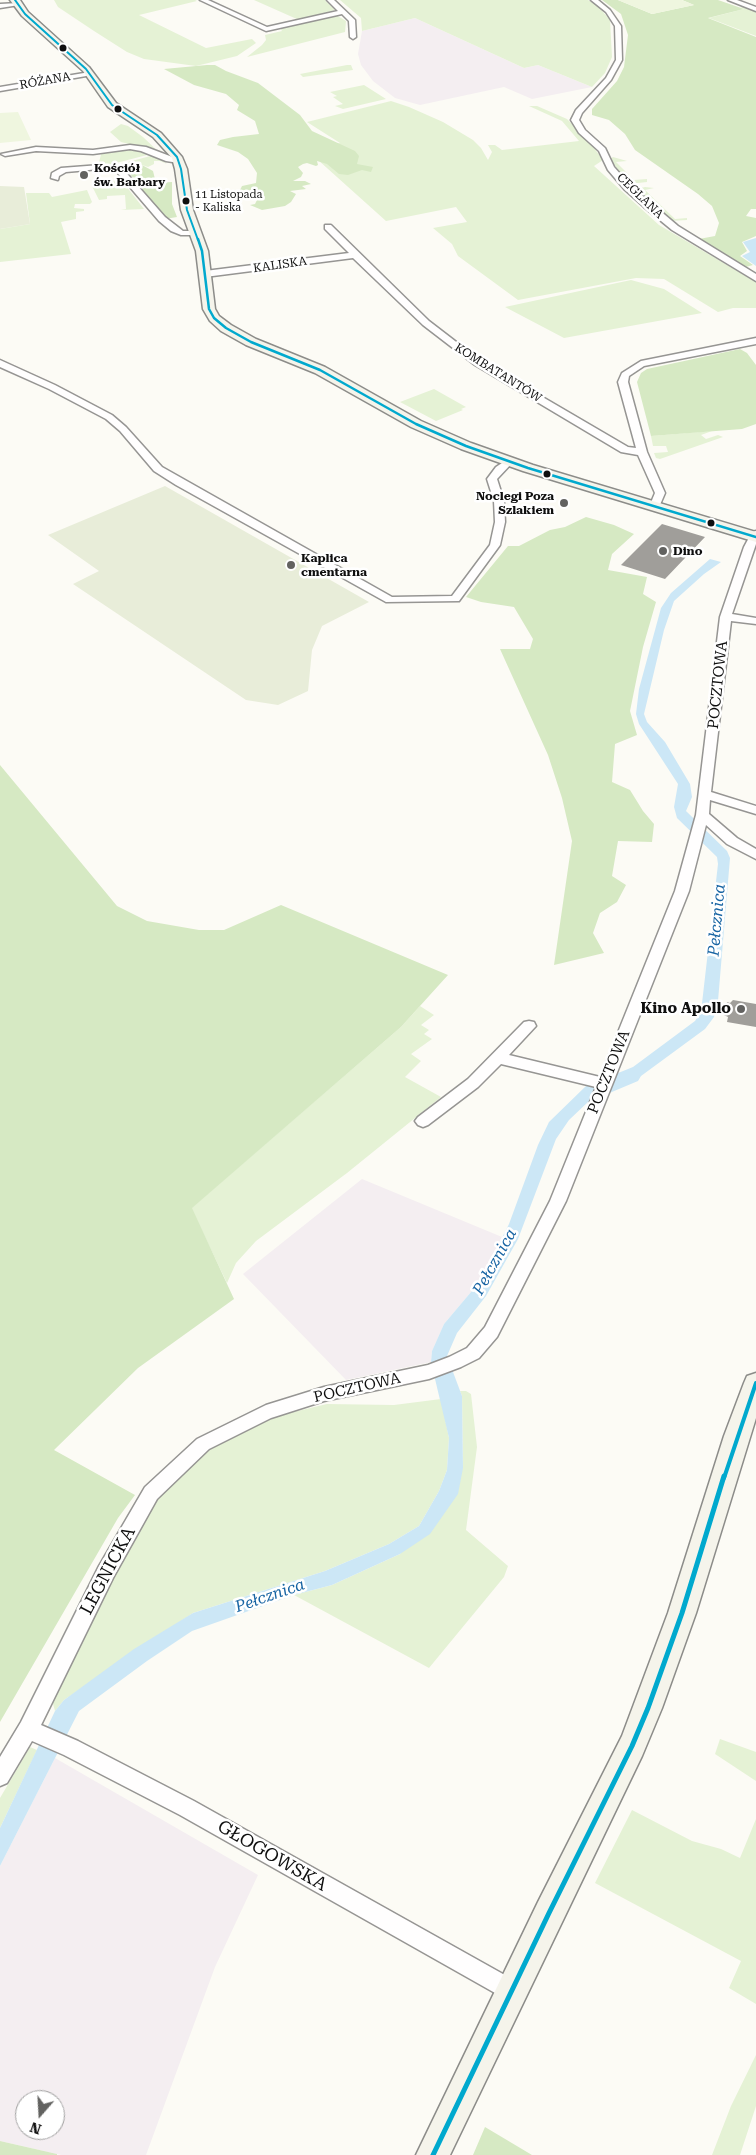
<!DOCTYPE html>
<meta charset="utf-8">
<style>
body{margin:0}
#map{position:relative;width:756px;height:2155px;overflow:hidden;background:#fcfbf5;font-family:"Roboto Serif",serif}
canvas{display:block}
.north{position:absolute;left:15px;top:2090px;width:50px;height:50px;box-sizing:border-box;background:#fff;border:1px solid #9f9f9f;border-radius:50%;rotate:199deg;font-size:14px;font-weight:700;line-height:20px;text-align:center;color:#0f0f0f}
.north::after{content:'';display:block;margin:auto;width:18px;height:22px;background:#626260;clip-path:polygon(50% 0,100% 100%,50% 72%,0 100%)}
</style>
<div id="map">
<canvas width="756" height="2155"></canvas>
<div class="north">N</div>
</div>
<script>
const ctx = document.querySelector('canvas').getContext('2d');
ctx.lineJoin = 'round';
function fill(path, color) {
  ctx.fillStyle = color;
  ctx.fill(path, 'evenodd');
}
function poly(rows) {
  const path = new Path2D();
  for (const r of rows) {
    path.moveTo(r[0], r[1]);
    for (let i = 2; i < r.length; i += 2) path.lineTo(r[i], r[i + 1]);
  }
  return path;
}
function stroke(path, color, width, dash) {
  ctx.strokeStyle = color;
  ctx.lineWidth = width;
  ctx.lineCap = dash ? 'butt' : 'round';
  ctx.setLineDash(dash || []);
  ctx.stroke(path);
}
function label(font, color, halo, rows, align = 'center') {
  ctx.font = font + ' "Roboto Serif",serif';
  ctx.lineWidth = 5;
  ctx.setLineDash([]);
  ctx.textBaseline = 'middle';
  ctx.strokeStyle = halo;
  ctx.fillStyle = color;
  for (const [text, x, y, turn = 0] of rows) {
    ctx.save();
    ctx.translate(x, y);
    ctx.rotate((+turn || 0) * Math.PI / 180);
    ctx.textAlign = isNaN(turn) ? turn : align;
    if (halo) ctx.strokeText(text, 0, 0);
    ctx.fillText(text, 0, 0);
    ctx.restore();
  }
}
const industrial = poly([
 [415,18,524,68,538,65,592,87,532,99,504,87,420,105,395,98,373,81,361,65,358,54,362,31],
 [362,1179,502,1237,488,1266,471,1292,444,1324,432,1351,431,1362,346,1380,243,1274],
 [55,1758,258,1875,215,1967,146,2155,61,2155,0,2141,0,1866],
 [25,2100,55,2100,55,2130,25,2130]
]);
const green = poly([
 [54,0,195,0,197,1,139,15,206,48,252,39,256,43,237,56,196,66,144,59,127,52,94,31,58,7],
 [254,0,325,0,335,10,299,20],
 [340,0,588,0,597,5,610,20,612,57,605,73,592,87,538,65,524,68,415,18,362,31,361,18],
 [743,6,756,11,756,36,709,18,744,9,740,7],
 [336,15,346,21,345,32,247,57,262,45,266,40,265,35,282,31,280,28],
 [347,65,351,65,353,70,303,77,300,74],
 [364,85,386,99,343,109,335,106,343,104,333,97,337,96,330,92],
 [391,101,409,107,443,122,473,140,481,148,488,160,492,152,488,145,495,145,502,150,579,141,562,121,529,106,537,106,567,119,589,141,603,160,594,166,659,225,756,282,756,308,733,308,718,312,664,279,636,278,518,300,458,256,452,244,433,228,467,222,456,207,386,221,308,151,340,143,307,122],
 [121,124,128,126,143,137,163,156,145,148,121,142,110,132],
 [132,148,151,154,112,164,109,167,99,162,102,151],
 [154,155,167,164,160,161,154,161,154,164,148,167,142,165,127,170,124,166,114,168,117,165],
 [613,157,627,161,616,162,634,180,647,179,647,182,629,184,612,162,610,159],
 [117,181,126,186,144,209,121,210,126,209,125,195,107,196,107,199,99,200,92,186],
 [645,187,654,188,645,190,675,219,687,218,687,220,671,221,637,189],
 [87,190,92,202,90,204,75,204,74,208,84,209,84,211,76,212,76,219,61,222,71,254,0,262,0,229,30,224,26,193,49,193,52,197],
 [631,280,664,289,702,313,564,338,505,307],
 [434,389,466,407,461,409,463,410,436,421,400,402],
 [712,431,701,435,706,439,718,435,723,437,660,459,656,458,654,453,668,452,666,446,653,446,651,436],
 [420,1006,434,1015,421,1025,429,1030,424,1034,432,1039,411,1054,421,1061,405,1077,441,1097,347,1173,256,1241,236,1263,227,1283,191,1208,401,1027],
 [460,1391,466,1391,471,1394,477,1447,466,1530,508,1566,504,1577,429,1668,294,1595,332,1585,400,1554,463,1468,462,1396],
 [441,1399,449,1438,447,1470,439,1491,419,1526,389,1544,325,1571,193,1613,64,1700,55,1711,52,1700,111,1576,156,1497,209,1448,268,1418,327,1404,394,1405],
 [720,1739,756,1752,756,1781,715,1754],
 [30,1747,37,1750,0,1828,0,1798],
 [632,1810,692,1841,721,1849,740,1858,756,1819,756,2004,729,1988,741,1961,595,1883],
 [756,2055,756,2106,740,2155,712,2155,731,2106]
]);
const forest = poly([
 [602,0,618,0,652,14,694,5,682,0,718,0,744,9,708,18,756,37,756,209,751,209,746,216,756,218,756,236,742,242,747,251,740,256,753,265,742,268,699,239,715,236,719,223,712,206,698,194,635,150,625,134,609,120,592,115,592,109,617,81,624,67,628,35,621,14],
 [207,65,215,65,226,71,258,83,300,115,312,131,355,151,359,156,357,164,373,167,371,172,362,170,348,175,339,174,327,164,317,161,318,165,316,166,307,163,303,164,298,167,303,173,301,177,293,181,305,181,311,184,302,186,306,189,290,191,296,194,291,202,285,206,262,210,250,205,255,204,257,200,252,197,244,198,226,195,229,193,238,194,242,186,256,183,257,173,248,159,238,152,217,145,220,140,233,137,259,134,255,121,237,110,239,105,226,94,194,85,164,69],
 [142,165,153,171,156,183,172,182,172,204,177,217,165,219,127,170],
 [740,349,747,353,756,365,756,424,742,429,651,436,637,382,641,373,647,369],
 [586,517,614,525,634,534,612,554,608,570,647,577,643,594,656,602,643,647,630,711,637,735,615,744,612,782,630,790,643,811,654,824,652,842,618,841,612,876,626,885,617,902,600,913,593,933,604,953,554,965,572,841,562,798,548,755,500,649,530,649,533,639,514,607,481,602,466,597,508,546,519,546,550,530,565,527],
 [0,765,117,906,147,921,199,930,224,930,281,905,448,975,401,1027,192,1208,234,1299,138,1368,54,1450,135,1495,118,1518,0,1722],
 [485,2127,532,2155,473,2155],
 [0,2141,57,2154,57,2155,0,2155]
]);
const cemetery = poly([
 [0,186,24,187,30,224,0,229],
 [165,486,369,602,322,626,312,650,308,691,278,705,246,700,73,584,99,571,48,535]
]);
const pitch = poly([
 [618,0,682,0,694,5,652,14],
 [18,112,31,140,0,143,0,113]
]);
const water = poly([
 [756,238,756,266,742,256,750,252,743,242],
 [710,559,721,562,704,574,674,601,664,630,644,714,647,722,665,742,690,784,692,797,686,811,727,851,730,858,718,1001,714,1017,705,1029,641,1076,638,1081,588,1102,569,1120,556,1139,518,1239,486,1296,457,1333,447,1356,462,1396,463,1468,458,1494,430,1534,400,1554,332,1585,294,1595,192,1631,147,1661,79,1711,0,1866,0,1828,55,1711,64,1700,134,1649,193,1613,325,1571,389,1544,419,1526,439,1491,447,1470,449,1438,431,1362,432,1351,444,1324,471,1292,488,1266,509,1224,538,1145,549,1122,586,1086,633,1067,695,1021,701,1012,718,864,717,857,677,818,674,807,678,784,639,724,636,714,639,689,661,608,671,593]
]);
const building = poly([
 [662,524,705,537,665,579,621,565],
 [733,1000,756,1004,756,1027,727,1022,728,1017,724,1015,727,1002,730,1003]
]);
const minor = poly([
 [200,0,208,0,267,27,338,11,327,0,334,0,355,20,356,37,353,39,350,37,349,21,342,14,266,31,200,0],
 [591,0,598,0,610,10,621,26,622,60,611,80,582,113,579,120,585,130,605,148,614,167,631,186,678,226,756,274,756,281,672,230,644,207,625,190,608,170,599,151,579,133,571,120,576,110,606,78,616,60,615,26,606,12,591,0],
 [728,0,737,0,756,7,756,11,728,0],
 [19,3,19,5,0,8,0,4,19,3],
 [90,72,92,73,92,75,0,91,0,87,90,72],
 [130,145,146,147,183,161,179,163,166,161,141,151,130,149,93,154,36,151,5,156,1,154,36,147,93,150,130,145],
 [100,165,122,168,165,217,183,231,199,231,199,235,181,235,171,231,159,221,117,172,100,169,66,172,59,176,58,180,51,178,52,173,61,168,100,165],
 [325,225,331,225,429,321,481,361,628,447,636,448,618,382,622,373,641,361,756,338,756,344,644,366,629,376,628,382,647,452,665,493,659,507,651,507,650,505,655,493,638,455,621,452,475,365,423,325,353,258,205,277,201,274,205,271,349,253,325,229,325,225],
 [0,360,55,385,112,415,126,427,162,467,392,597,452,596,490,545,495,522,494,501,487,479,496,467,508,459,513,462,497,479,504,501,505,522,500,545,459,601,386,602,176,485,154,471,120,431,106,419,49,389,0,367,0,360],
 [756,531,756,544,732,614,756,618,756,624,731,621,711,792,756,806,756,814,710,800,709,814,737,838,756,849,756,859,727,844,706,825,689,891,566,1201,497,1337,479,1358,461,1367,429,1379,324,1401,271,1418,209,1449,157,1499,113,1578,41,1725,78,1741,194,1801,519,1983,522,1991,519,1999,511,2002,180,1815,64,1755,32,1741,7,1783,0,1786,0,1757,21,1722,99,1566,145,1487,197,1439,266,1405,324,1387,428,1365,449,1357,467,1348,485,1327,550,1201,596,1087,501,1064,478,1087,428,1125,423,1127,418,1125,415,1121,418,1117,468,1079,524,1022,529,1021,534,1022,536,1026,509,1055,600,1077,675,891,696,815,720,617,744,547,752,532,756,531]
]);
const secondary = poly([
 [10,0,20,0,28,12,89,67,116,103,161,133,182,157,187,169,193,210,208,251,215,309,219,316,231,325,256,339,325,367,421,421,471,443,533,465,756,532,756,542,523,471,461,449,411,427,315,373,246,345,221,331,210,321,203,309,196,251,181,210,175,169,172,158,153,137,108,107,83,71,22,16,10,0],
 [756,1373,756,1418,696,1613,662,1708,642,1756,450,2155,416,2155,538,1902,622,1736,668,1613,724,1436,744,1383,747,1376,756,1373]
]);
const bus1Far3 = poly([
 [15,0,25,14,86,69,112,105,157,135,177,157,181,169,187,210,198,240]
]);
const bus1Far2 = poly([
 [198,239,202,251,209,309,214,318,226,328,251,342,320,370,416,424,466,446,528,468,756,537]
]);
const bus1Far1 = poly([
 [724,1478,756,1383]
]);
const bus1 = poly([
 [433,2155,549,1913,632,1746,648,1708,682,1613,724,1476]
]);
const markers = [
 [63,48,4.5,"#0f0f0f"],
 [118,109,4.5,"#0f0f0f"],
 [84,175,5,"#626260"],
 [186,201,4.5,"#0f0f0f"],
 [547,474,4.5,"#0f0f0f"],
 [564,503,5,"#626260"],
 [711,523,4.5,"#0f0f0f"],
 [663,551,5,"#626260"],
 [291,565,5,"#626260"],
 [741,1009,5,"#626260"]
];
const farBusnames = [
 ["11 Listopada",195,195],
 ["- Kaliska",195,208]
];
const farStreetnames = [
 ["RÓŻANA",45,81,-10],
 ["CEGLANA",640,196,44],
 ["KALISKA",280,265,-8],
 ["KOMBATANTÓW",498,373,32]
];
const farPoinames = [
 ["Kościół",94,168],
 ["św. Barbary",94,182],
 ["Noclegi Poza",554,496,"right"],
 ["Szlakiem",554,510,"right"],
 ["Dino",673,551],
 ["Kaplica",301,558],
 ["cmentarna",301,572]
];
const streetNames = [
 ["POCZTOWA",718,685,-84],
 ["POCZTOWA",609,1072,-68],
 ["POCZTOWA",357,1388,-13]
];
const poiNames = [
 ["Kino Apollo",731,1009]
];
const waterNames = [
 ["Pełcznica",717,920,-85],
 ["Pełcznica",495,1262,-61],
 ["Pełcznica",270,1596,-19]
];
const nearStreetnames = [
 ["LEGNICKA",108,1571,-62],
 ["GŁOGOWSKA",272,1856,30]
];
fill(industrial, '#f4eef1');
fill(green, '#e5f2d5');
fill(forest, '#d6e9c3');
fill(cemetery, '#e8edd9');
fill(pitch, '#eff6df');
fill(water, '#cce7f6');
fill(building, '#a09e9a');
stroke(minor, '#969593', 3);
stroke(secondary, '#8c8c89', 3);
fill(minor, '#fffefe');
fill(secondary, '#f5f4eb');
stroke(bus1Far3, '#00a9ce', 2);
stroke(bus1Far2, '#00a9ce', 2.5);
stroke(bus1Far1, '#00a9ce', 4);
stroke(bus1, '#00a9ce', 5);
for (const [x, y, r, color] of markers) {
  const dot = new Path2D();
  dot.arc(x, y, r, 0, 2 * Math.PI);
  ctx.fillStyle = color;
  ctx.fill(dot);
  stroke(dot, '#fff', 2);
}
label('11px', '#0f0f0f', '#fff', farBusnames, 'left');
label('12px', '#0f0f0f', '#fff', farStreetnames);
label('bold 12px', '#0f0f0f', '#fff', farPoinames, 'left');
label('15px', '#0f0f0f', '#fff', streetNames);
label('bold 15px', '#0f0f0f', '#fff', poiNames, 'right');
label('italic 16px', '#1764a3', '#fff', waterNames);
label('18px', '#0f0f0f', '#fff', nearStreetnames);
</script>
